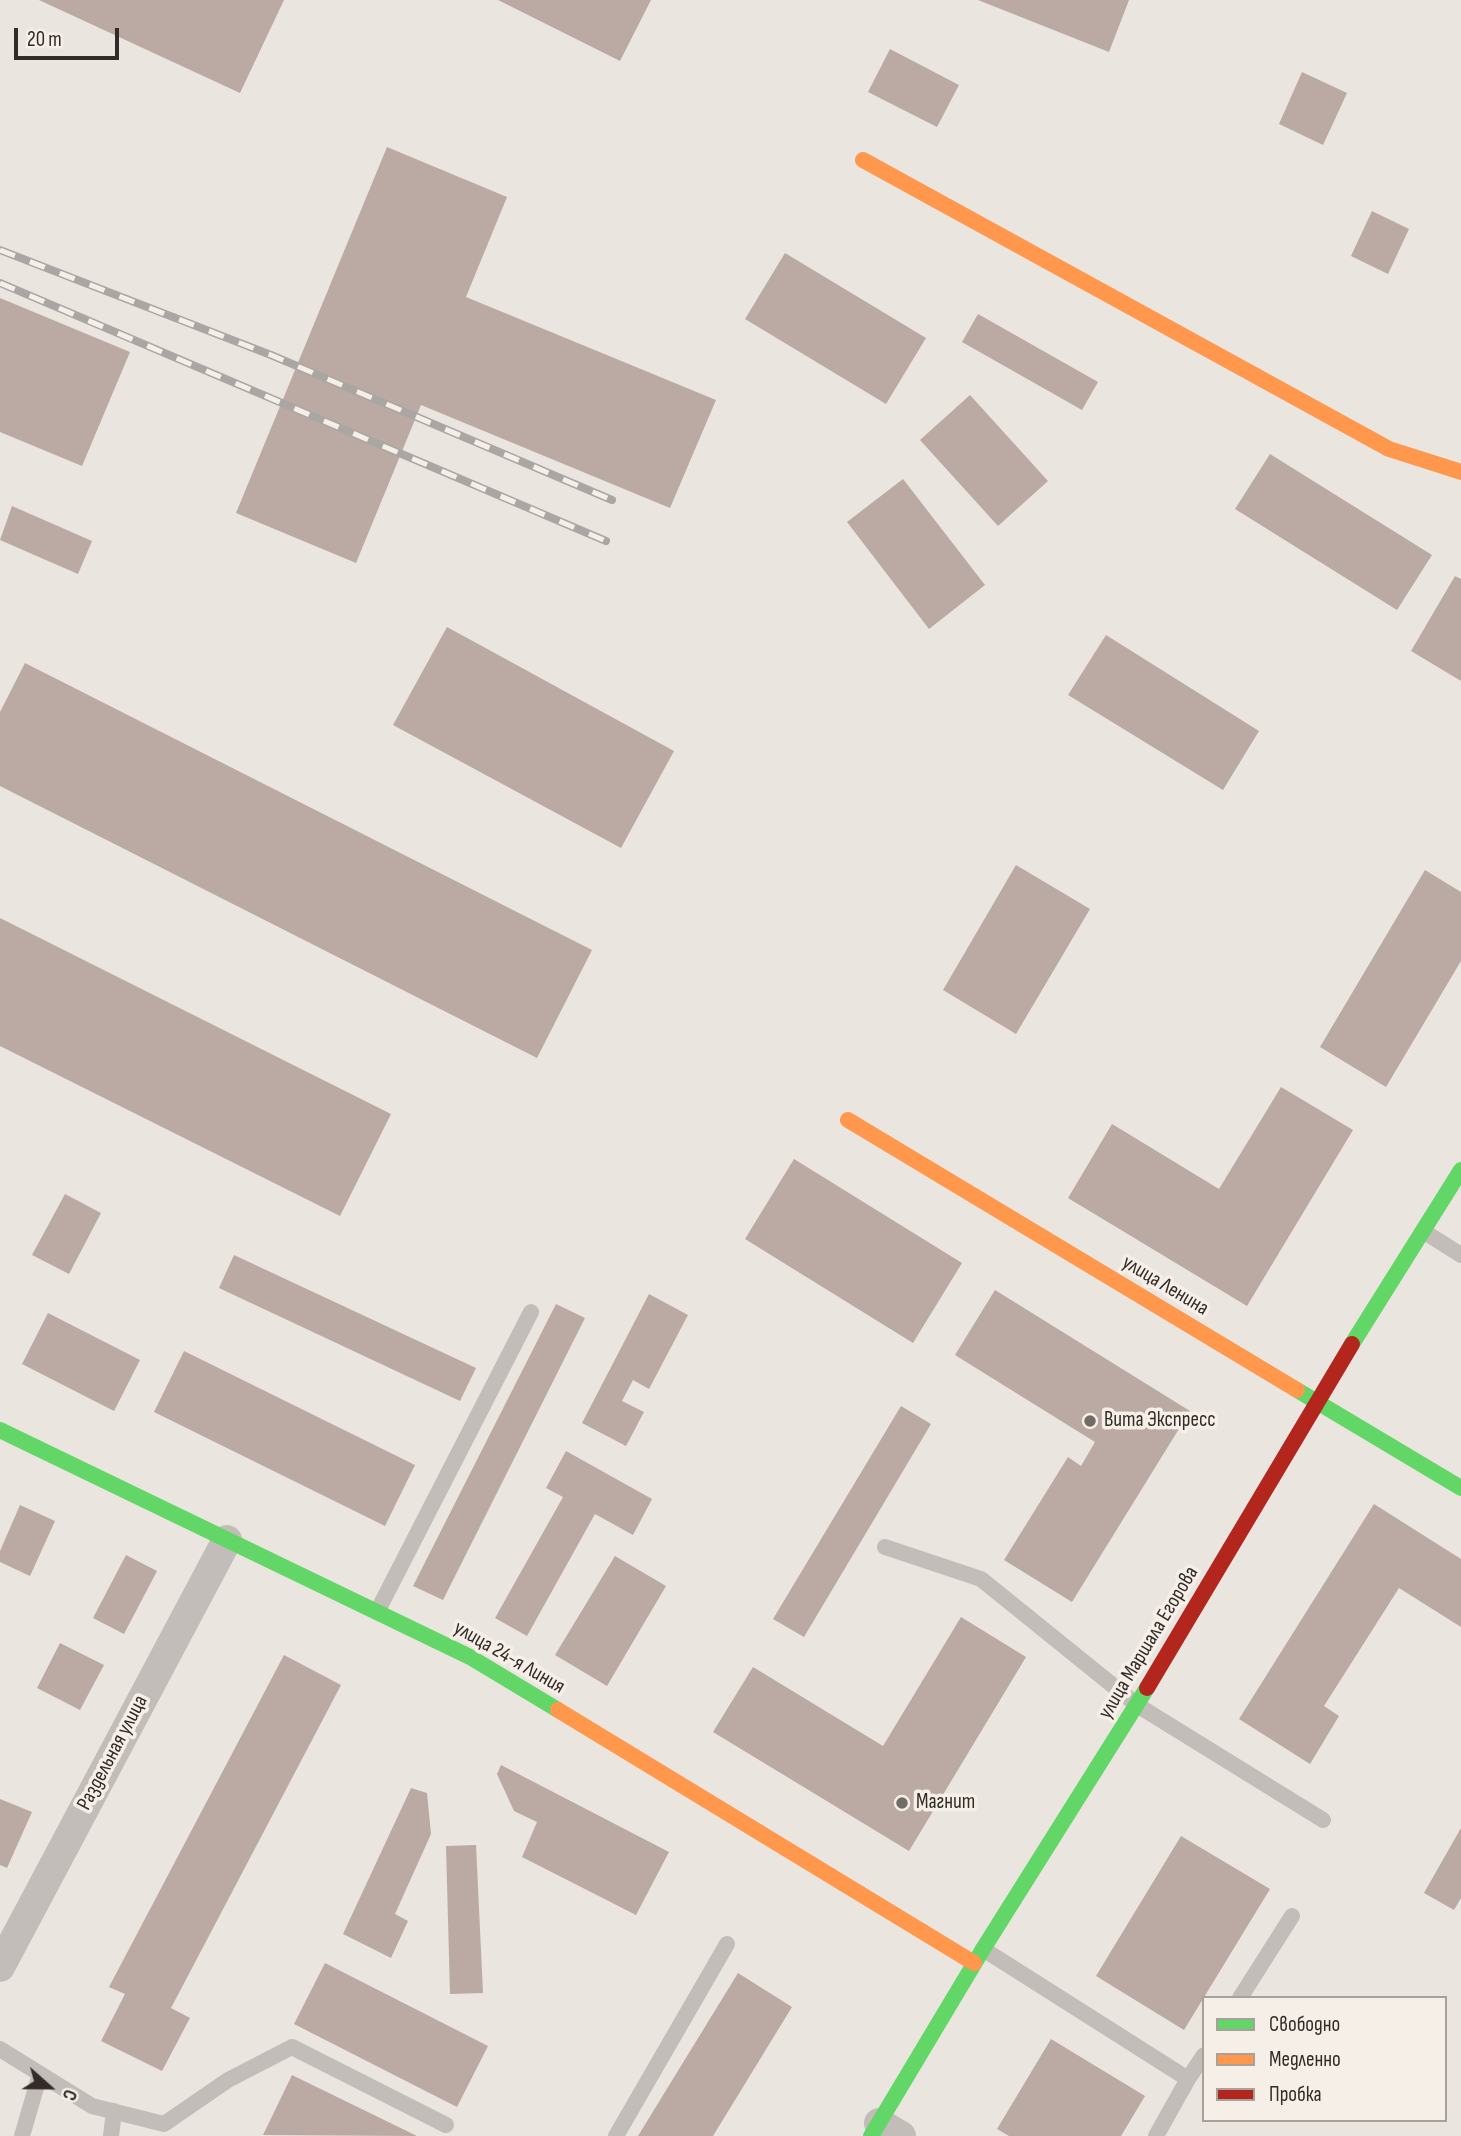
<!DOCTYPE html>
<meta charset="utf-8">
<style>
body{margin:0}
#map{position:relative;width:1461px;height:2136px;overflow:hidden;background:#eae5df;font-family:"Sofia Sans Condensed",sans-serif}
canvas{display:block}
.legend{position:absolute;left:1202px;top:1996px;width:245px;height:126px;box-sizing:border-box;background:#f6efe7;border:2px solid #a8a19b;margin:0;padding:9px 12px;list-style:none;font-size:21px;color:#322b28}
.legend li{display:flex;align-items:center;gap:14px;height:35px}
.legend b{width:35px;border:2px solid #a8a19b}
.north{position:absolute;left:14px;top:2052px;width:70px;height:70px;-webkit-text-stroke:5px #f6efe7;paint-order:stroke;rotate:111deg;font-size:19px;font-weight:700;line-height:28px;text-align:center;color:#322b28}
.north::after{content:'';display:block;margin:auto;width:24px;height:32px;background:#322b28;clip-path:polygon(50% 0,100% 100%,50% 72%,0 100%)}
.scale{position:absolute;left:14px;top:28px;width:105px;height:32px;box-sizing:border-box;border:4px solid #322b28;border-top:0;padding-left:9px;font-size:21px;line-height:24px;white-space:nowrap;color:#322b28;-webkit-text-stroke:5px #f6efe7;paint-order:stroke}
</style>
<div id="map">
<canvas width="1461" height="2136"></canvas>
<ul class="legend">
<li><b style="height:9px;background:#63d668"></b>Свободно</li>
<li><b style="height:9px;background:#ff974d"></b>Медленно</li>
<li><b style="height:9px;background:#b3261e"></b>Пробка</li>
</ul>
<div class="north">С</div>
<div class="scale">20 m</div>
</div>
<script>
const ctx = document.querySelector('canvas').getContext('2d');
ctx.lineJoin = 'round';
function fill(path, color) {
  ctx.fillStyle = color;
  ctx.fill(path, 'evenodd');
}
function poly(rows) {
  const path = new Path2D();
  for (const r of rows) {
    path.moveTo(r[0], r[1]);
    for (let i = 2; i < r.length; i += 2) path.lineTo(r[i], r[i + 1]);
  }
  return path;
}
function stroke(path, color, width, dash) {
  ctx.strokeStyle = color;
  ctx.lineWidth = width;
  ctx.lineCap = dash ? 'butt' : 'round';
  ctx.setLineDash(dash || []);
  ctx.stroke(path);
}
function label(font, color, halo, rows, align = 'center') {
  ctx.font = font + ' "Sofia Sans Condensed",sans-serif';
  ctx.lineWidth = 7;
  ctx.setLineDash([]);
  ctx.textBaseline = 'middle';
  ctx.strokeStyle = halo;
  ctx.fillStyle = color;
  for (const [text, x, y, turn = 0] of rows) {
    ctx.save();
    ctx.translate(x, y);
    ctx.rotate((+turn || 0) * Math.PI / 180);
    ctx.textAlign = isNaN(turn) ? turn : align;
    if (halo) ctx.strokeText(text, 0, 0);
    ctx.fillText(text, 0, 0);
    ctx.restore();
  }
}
const building = poly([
 [39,0,284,0,240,93],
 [498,0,651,0,620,61],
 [978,0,1129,0,1109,52],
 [890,49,959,85,937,127,868,92],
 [1302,72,1347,93,1323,145,1279,124],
 [387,147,507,197,466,297,716,400,670,508,421,405,356,563,236,513],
 [1372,211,1409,229,1388,274,1351,256],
 [785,253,926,338,886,404,745,319],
 [0,298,130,352,82,466,0,432],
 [978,314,1098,382,1082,410,962,342],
 [970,395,1048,481,998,526,920,440],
 [1270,454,1432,555,1397,610,1235,509],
 [903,479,985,585,929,629,847,522],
 [12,506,92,541,78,574,0,540],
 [1455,576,1461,579,1461,681,1411,651],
 [447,627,674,751,621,848,393,725],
 [1106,635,1259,731,1223,790,1068,695],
 [25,663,592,950,537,1058,0,786,0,712],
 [1016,865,1090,909,1016,1034,943,990],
 [1425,870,1461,892,1461,961,1386,1087,1320,1047],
 [0,918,391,1114,340,1216,0,1046],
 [1281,1087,1353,1130,1247,1306,1068,1198,1112,1124,1219,1189],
 [794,1159,962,1263,913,1343,745,1239],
 [65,1194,101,1213,69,1274,32,1255],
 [234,1255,476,1368,460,1401,219,1288],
 [995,1290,1190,1411,1072,1602,1004,1560,1068,1457,1081,1466,1095,1442,955,1355],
 [649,1294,688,1315,649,1389,633,1380,622,1401,644,1412,626,1446,582,1423],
 [556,1304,585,1318,443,1600,413,1586],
 [48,1313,140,1360,114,1411,22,1364],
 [184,1351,415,1465,385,1526,154,1412],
 [901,1406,931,1424,804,1637,773,1619],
 [566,1451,652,1499,633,1535,595,1514,527,1636,495,1618,563,1497,546,1488],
 [1374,1504,1461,1559,1461,1627,1399,1588,1324,1706,1339,1716,1310,1764,1239,1719],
 [20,1505,55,1521,30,1576,0,1562,0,1551],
 [126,1555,157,1571,124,1634,93,1618],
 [615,1556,666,1586,607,1686,555,1655],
 [961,1617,1026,1657,909,1851,713,1732,753,1667,883,1746],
 [60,1643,104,1665,80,1710,37,1688],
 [284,1655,341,1685,171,2008,190,2018,162,2071,101,2041,125,1994,109,1987],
 [501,1765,669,1852,636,1915,522,1857,537,1822,514,1811,497,1774],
 [411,1788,427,1793,431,1834,395,1914,408,1921,391,1958,343,1934],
 [0,1799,32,1812,7,1868,0,1865],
 [1461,1828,1461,1898,1454,1910,1424,1893],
 [1181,1836,1270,1889,1184,2030,1096,1976],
 [476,1845,483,1993,450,1994,446,1846],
 [325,1963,488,2046,457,2107,294,2024],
 [738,1973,792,2007,713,2136,638,2136],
 [1051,2039,1145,2096,1121,2136,1009,2136,997,2129],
 [292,2075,417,2136,263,2135]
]);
const lane = poly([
 [1423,1231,1461,1255],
 [885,1547,981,1579,1137,1705,1323,1820],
 [377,1612,531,1312],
 [983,1949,1188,2079,1156,2136],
 [1240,1998,1292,1916],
 [0,2049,92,2106,164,2124,228,2080,292,2047,446,2125],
 [1188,2079,1204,2055],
 [22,2136,40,2074],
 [111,2136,114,2111],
 [616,2136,727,1944]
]);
const street = poly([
 [0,1967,227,1540],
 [879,2123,901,2136]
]);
const fast = poly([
 [1352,1344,1461,1170],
 [1297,1390,1461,1488],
 [0,1430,470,1657,558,1710],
 [871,2136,983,1949,1147,1688]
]);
const slow = poly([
 [863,160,1389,449,1461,472],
 [848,1120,1297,1390],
 [558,1710,974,1963]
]);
const jam = poly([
 [1147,1688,1352,1344]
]);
const rail = poly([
 [0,250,271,355,612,500],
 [0,283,606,541]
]);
const markers = [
 [1090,1421,7,"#726c68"],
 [902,1803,7,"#726c68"]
];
const streetNames = [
 ["улица Ленина",1165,1286,31],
 ["улица Маршала Егорова",1149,1643,-59],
 ["улица 24-я Линия",509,1658,30],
 ["Раздельная улица",113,1753,-62]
];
const poiNames = [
 ["Вита Экспресс",1104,1421],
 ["Магнит",916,1803]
];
fill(building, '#bbaaa3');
stroke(lane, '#c2bdb9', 16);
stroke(street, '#c2bdb9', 30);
stroke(fast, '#63d668', 16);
stroke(slow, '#ff974d', 16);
stroke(jam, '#b3261e', 16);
stroke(rail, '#aaa6a3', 8);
stroke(rail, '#f6efe7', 5, [16]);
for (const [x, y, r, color] of markers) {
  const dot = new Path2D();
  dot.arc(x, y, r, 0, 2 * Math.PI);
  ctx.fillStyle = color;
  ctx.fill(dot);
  stroke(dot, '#f6efe7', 2.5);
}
label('21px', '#322b28', '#f6efe7', streetNames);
label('21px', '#322b28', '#f6efe7', poiNames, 'left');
</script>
